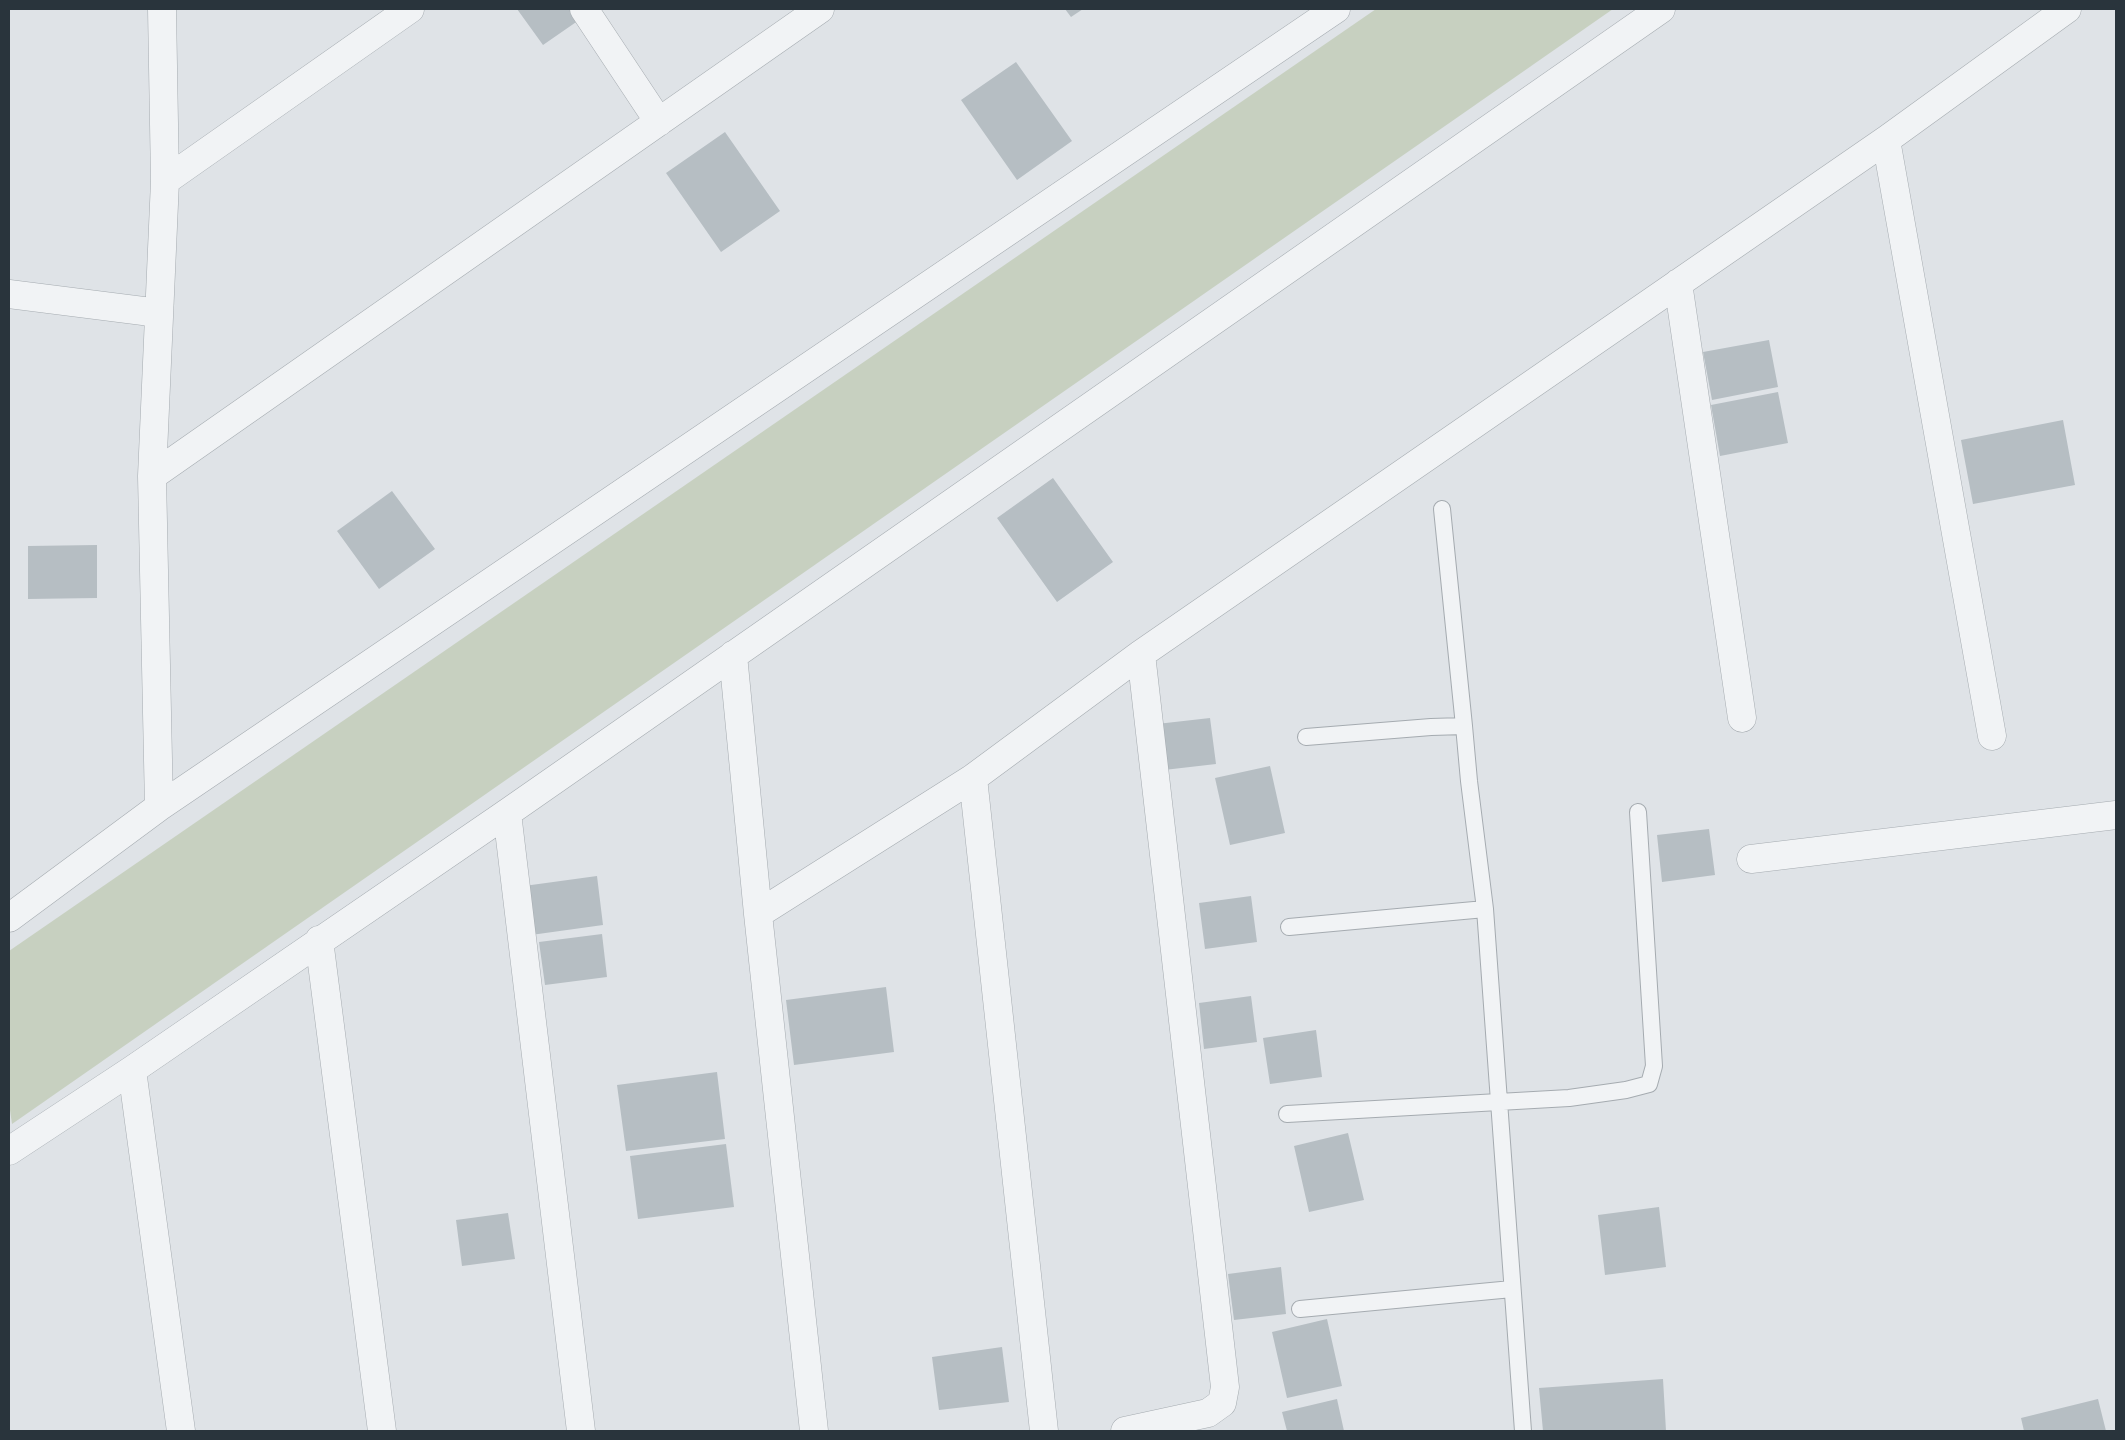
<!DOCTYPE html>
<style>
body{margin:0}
#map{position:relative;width:2125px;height:1440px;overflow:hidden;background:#dfe3e7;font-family:"Source Sans 3",sans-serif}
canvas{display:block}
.frame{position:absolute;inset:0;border:10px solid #29343c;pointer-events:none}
</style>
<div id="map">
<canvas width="2125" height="1440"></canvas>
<div class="frame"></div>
</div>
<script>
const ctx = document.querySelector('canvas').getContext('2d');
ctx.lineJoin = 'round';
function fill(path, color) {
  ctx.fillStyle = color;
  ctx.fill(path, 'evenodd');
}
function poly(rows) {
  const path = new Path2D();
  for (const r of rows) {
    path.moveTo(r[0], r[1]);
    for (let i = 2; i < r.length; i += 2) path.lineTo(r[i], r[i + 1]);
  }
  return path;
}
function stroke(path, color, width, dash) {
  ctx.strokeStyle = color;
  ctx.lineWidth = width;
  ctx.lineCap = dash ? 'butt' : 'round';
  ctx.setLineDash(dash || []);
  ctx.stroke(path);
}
const green = poly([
 [1376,9,1613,9,12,1124,9,1103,9,951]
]);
const building = poly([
 [517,9,575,9,582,18,543,45],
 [1065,9,1083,9,1071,17],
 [1016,62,1072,141,1017,180,961,100],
 [725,132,780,211,721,252,666,173],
 [1769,340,1778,387,1712,400,1703,352],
 [1778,392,1788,443,1720,456,1711,405],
 [2063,420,2075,485,1973,504,1961,440],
 [1053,478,1113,562,1057,602,997,518],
 [392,491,435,549,379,589,337,531],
 [97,545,97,598,28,599,28,546],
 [1210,718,1216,764,1164,770,1157,724],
 [1270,766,1285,833,1230,845,1215,778],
 [1709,829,1715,875,1662,882,1657,835],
 [597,876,603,925,531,935,524,886],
 [1251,896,1257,942,1205,949,1199,903],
 [602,934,607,977,545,985,539,942],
 [886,987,894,1052,794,1065,786,1000],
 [1251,996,1257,1042,1204,1049,1199,1003],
 [1316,1030,1322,1077,1270,1084,1263,1038],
 [717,1072,725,1139,626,1151,617,1085],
 [1348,1133,1364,1200,1309,1212,1294,1146],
 [726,1144,734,1207,638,1219,630,1156],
 [1659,1207,1666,1267,1605,1275,1598,1215],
 [508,1213,515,1259,462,1266,456,1220],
 [1281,1267,1286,1314,1234,1320,1228,1274],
 [1327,1319,1342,1386,1287,1398,1272,1332],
 [1002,1347,1009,1402,939,1410,932,1357],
 [1663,1379,1666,1431,1543,1431,1539,1388],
 [1337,1399,1344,1431,1287,1431,1282,1412],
 [2098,1399,2106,1431,2024,1431,2021,1418]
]);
const service = poly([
 [1442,509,1464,726],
 [1306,737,1431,727,1464,726,1469,781,1485,909,1523,1431],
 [1289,927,1485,909],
 [1287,1114,1569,1098,1626,1090,1649,1084,1654,1066,1638,812],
 [1300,1309,1512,1289]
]);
const minor = poly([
 [584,9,659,122],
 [1886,140,1992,736],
 [165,181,410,9],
 [1678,283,1742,718],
 [9,294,159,313],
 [152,476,820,9],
 [733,655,758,914,814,1431],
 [973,778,1044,1431],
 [159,807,152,476,165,181,162,9],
 [507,813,581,1431],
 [1751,859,2116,815],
 [758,914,973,778,1141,654,1886,140,2067,9],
 [9,918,159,807,1336,9],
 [319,940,382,1431],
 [132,1070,181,1431],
 [9,1151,132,1070,507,813,1661,9],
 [1125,1431,1208,1413,1222,1403,1225,1387,1141,654]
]);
fill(green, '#c7d0c0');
fill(building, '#b6bec3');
stroke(service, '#a5abb0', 18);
stroke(minor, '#a5abb0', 29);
stroke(service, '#f1f3f5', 16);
stroke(minor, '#f1f3f5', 28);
</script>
